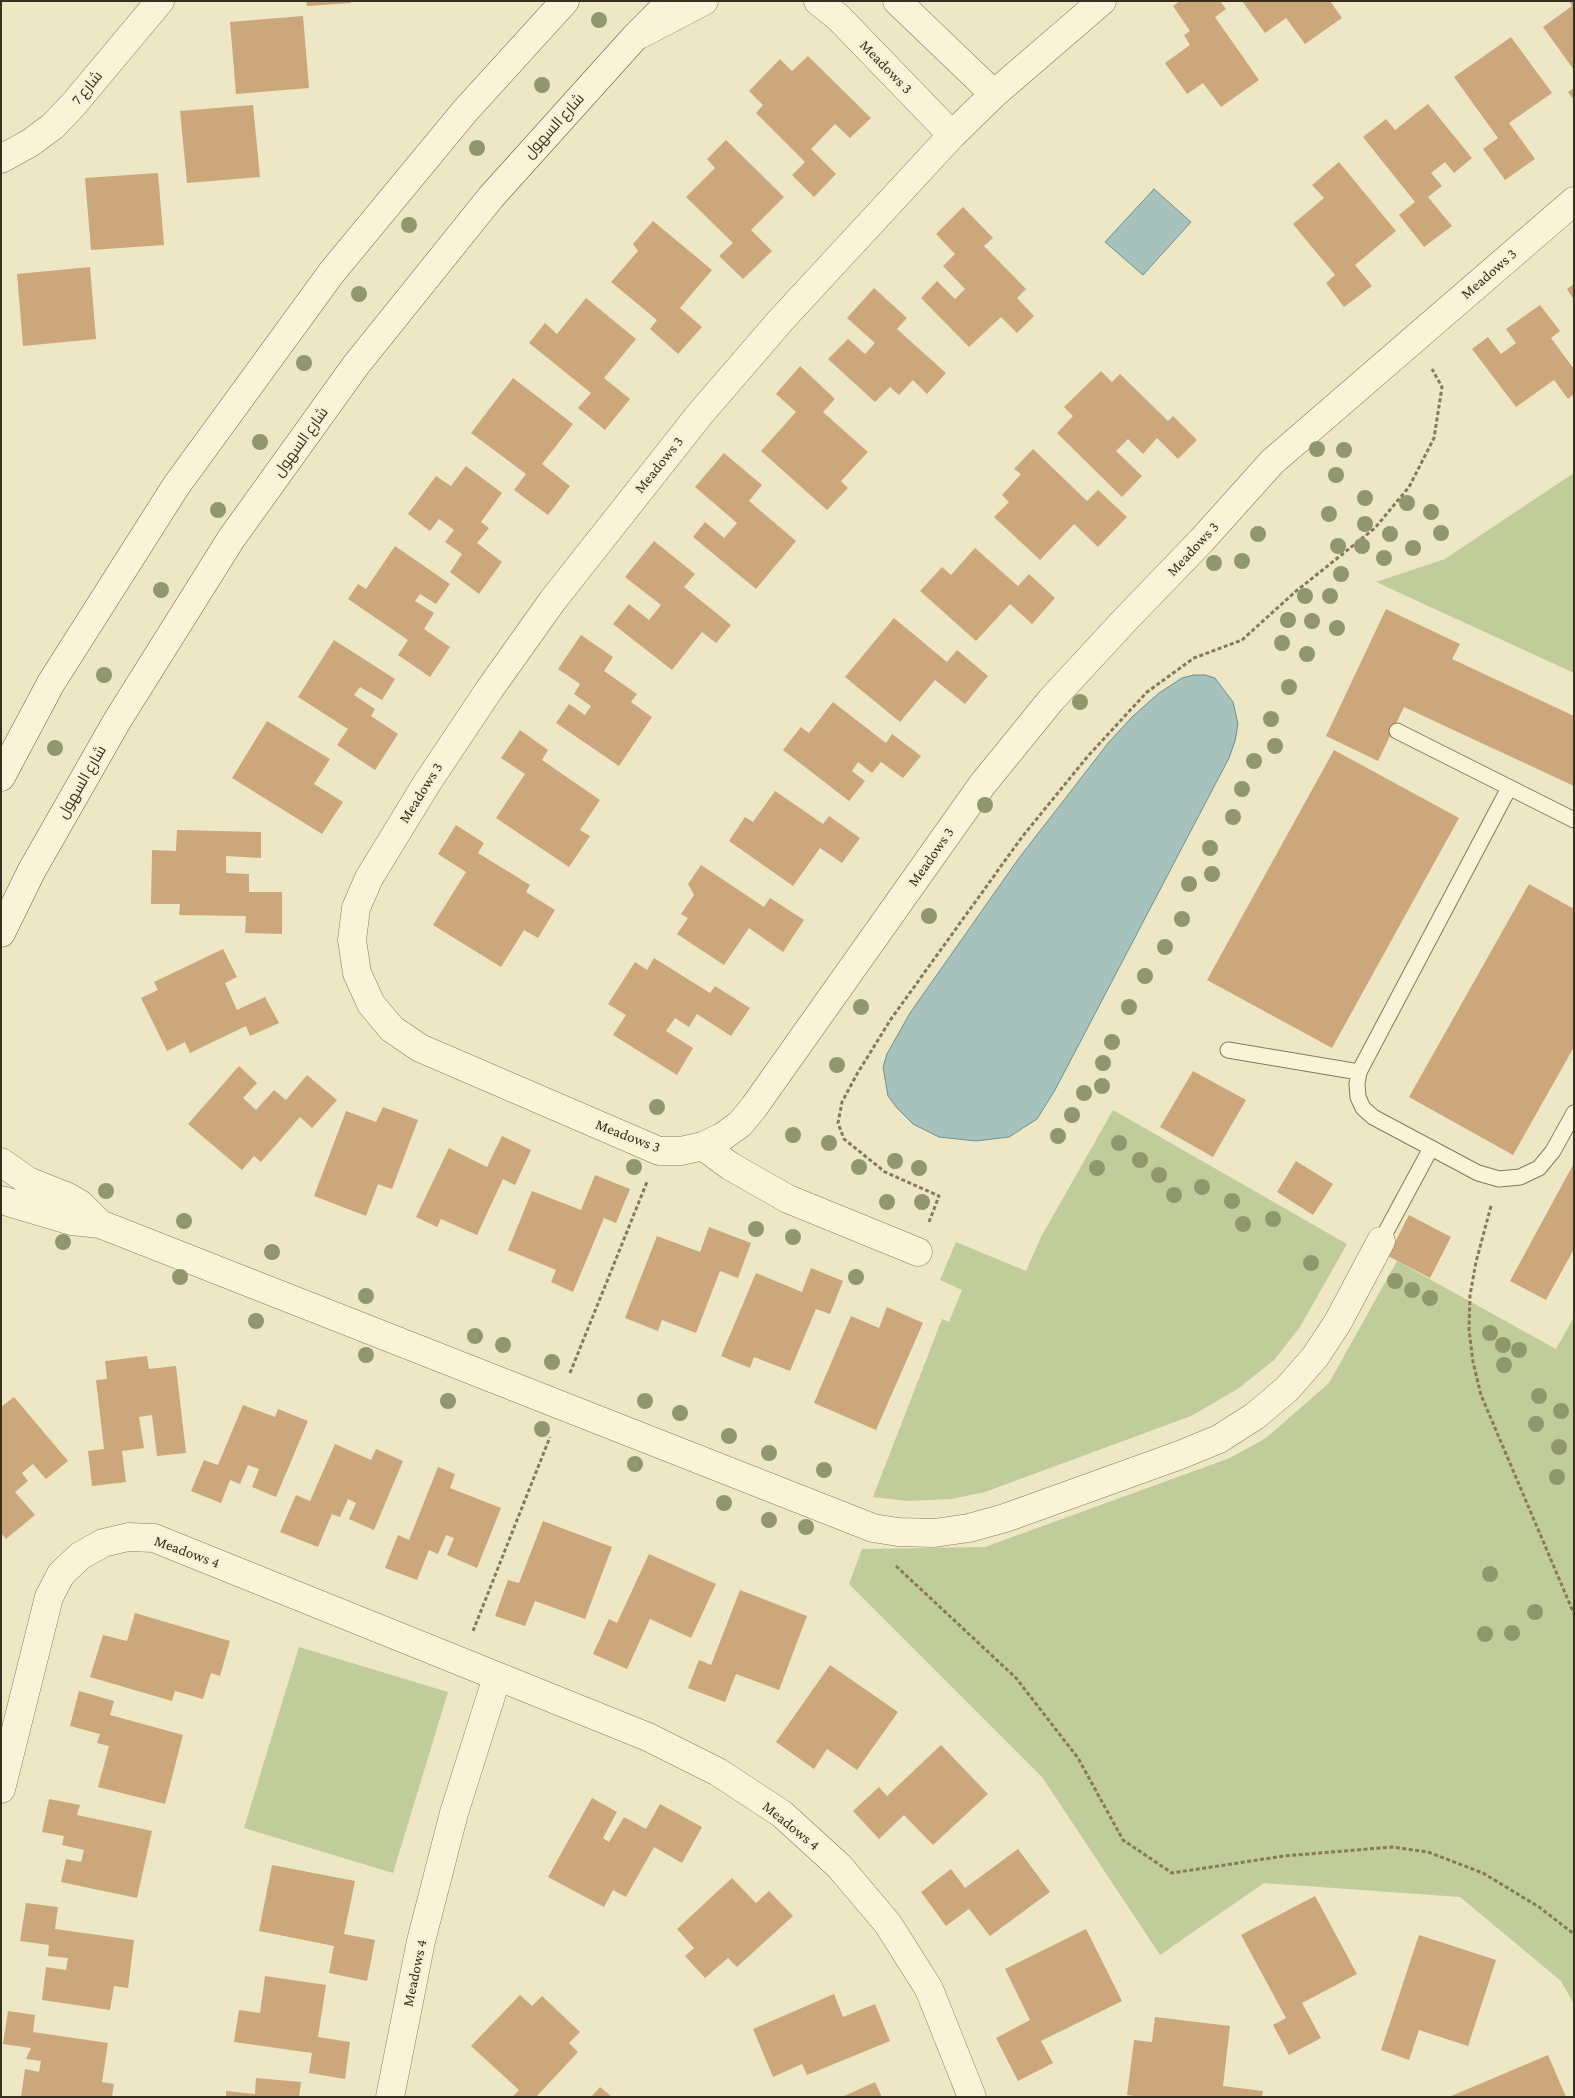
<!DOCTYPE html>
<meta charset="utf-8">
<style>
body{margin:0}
#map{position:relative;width:1575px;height:2098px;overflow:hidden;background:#eee7c5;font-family:"Crimson Pro",serif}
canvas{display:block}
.frame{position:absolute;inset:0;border:2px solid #392f1f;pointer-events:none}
</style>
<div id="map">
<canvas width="1575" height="2098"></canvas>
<div class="frame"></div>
</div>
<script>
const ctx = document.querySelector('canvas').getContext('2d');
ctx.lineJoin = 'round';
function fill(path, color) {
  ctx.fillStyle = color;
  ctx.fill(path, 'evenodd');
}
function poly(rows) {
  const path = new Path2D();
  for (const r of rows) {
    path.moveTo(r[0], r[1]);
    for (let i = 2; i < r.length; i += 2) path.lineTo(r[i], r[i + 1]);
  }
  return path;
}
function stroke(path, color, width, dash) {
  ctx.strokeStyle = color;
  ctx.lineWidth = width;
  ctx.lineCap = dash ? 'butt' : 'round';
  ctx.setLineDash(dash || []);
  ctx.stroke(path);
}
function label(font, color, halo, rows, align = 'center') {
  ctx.font = font + ' "Crimson Pro",Cairo,serif';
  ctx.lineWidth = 4.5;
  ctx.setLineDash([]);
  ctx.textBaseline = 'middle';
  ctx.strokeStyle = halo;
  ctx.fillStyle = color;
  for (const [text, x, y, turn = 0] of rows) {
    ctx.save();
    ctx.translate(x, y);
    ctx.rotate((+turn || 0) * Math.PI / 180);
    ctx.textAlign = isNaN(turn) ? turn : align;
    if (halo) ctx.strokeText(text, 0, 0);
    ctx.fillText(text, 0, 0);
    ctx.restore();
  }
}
const green = poly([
 [1574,473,1574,673,1376,582,1445,559],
 [1113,1110,1347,1244,1300,1327,1274,1360,1239,1388,1191,1416,985,1492,952,1499,907,1501,873,1497,942,1319,949,1322,962,1290,940,1280,956,1242,1026,1271,1041,1237],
 [1397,1261,1556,1349,1574,1317,1574,2004,1561,1981,1460,1897,1264,1883,1160,1955,1042,1777,849,1584,862,1549,985,1547,1230,1458,1266,1438,1329,1383],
 [299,1647,448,1692,393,1873,244,1828]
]);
const water = poly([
 [1154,189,1191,222,1143,275,1105,242,1154,189],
 [1194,675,1205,675,1215,678,1233,702,1238,724,1235,741,1229,758,1055,1090,1037,1119,1009,1137,976,1141,939,1137,913,1124,897,1108,888,1096,883,1067,887,1054,910,1013,1019,858,1109,742,1132,717,1159,693,1182,678,1194,675]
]);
const building = poly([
 [306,1,351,1,351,3,307,6],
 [1180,1,1220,1,1226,9,1215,17,1259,80,1221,107,1203,83,1187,94,1165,63,1190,45,1184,35,1190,31,1173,6],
 [1242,1,1330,1,1342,18,1305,44,1286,18,1265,33],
 [1569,1,1574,1,1574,70,1543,27,1572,6],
 [303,16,309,88,236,94,230,22],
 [1511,37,1552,93,1509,123,1535,159,1505,180,1483,149,1498,138,1454,77],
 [808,56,871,118,850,138,835,124,811,149,836,174,814,197,792,175,805,162,756,113,763,105,749,91,780,59,792,71],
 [1574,88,1574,100,1568,92],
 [1428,104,1472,158,1454,173,1445,162,1431,173,1442,186,1428,197,1452,226,1424,247,1399,215,1415,202,1363,137,1386,119,1395,130],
 [253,105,260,177,187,183,180,111],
 [726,140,784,197,751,230,772,251,743,279,719,256,733,243,686,197,715,168,707,159],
 [1339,162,1396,231,1355,265,1372,286,1344,307,1326,283,1335,275,1293,224,1324,198,1312,185],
 [158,173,164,245,91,250,85,178],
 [963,207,993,238,984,246,1026,289,1017,298,1034,316,1017,333,1001,317,969,347,921,298,937,281,955,299,965,289,943,266,955,254,936,234],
 [653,221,712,270,680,308,702,327,678,354,650,329,657,320,611,282,638,251,633,244],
 [90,267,96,339,23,346,17,274],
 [1574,284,1574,300,1567,289],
 [874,288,907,318,897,329,946,373,927,394,913,380,899,395,890,387,875,402,828,359,848,339,865,354,875,343,847,318],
 [586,298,636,339,604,378,630,399,605,430,578,408,591,393,529,343,545,323,557,334],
 [1540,305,1560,331,1551,338,1574,369,1574,394,1568,399,1554,380,1516,407,1472,349,1488,337,1501,354,1516,343,1506,329],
 [800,366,835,399,823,412,868,452,841,481,848,488,827,510,761,451,796,412,776,394],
 [1101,371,1112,382,1120,374,1168,421,1173,416,1197,440,1178,459,1157,438,1143,454,1128,439,1116,451,1142,476,1122,497,1057,433,1073,416,1064,407],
 [513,378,573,424,542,464,570,486,548,515,514,490,526,474,471,433],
 [1033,449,1087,501,1098,490,1127,517,1098,547,1074,524,1040,560,994,517,1009,502,1002,495,1021,474,1014,469],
 [724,453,762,485,749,501,796,541,756,589,693,537,705,522,724,538,737,523,695,487],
 [466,466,502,493,481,522,489,528,477,543,502,562,479,594,450,572,462,554,445,542,454,530,439,519,430,531,408,514,436,476,451,486],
 [654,541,695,574,684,587,731,625,716,643,702,632,672,670,613,624,629,604,649,620,661,605,625,577],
 [395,546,450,584,436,604,420,594,415,601,434,613,424,629,450,647,430,677,398,655,408,640,348,599,358,584,366,589],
 [975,548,1018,586,1029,574,1055,598,1032,624,1010,604,976,641,920,591,942,567,951,575],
 [1386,609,1460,644,1452,659,1574,716,1574,786,1404,707,1378,761,1326,736],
 [894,618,947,662,957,650,988,676,965,704,935,680,900,722,845,677],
 [581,635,613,657,604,671,637,694,631,702,652,717,619,766,556,723,569,704,585,715,591,706,574,694,580,684,558,669],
 [334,640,395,679,382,700,360,687,354,695,375,709,371,716,398,734,375,770,337,745,348,729,298,697],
 [833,702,886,743,892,734,921,756,903,778,881,762,872,773,858,762,852,771,865,781,849,801,783,750,801,727,809,733],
 [267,721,330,759,314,784,343,802,322,834,232,778],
 [520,730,548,750,542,760,600,800,580,830,590,836,569,867,496,818,525,774,501,758],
 [1334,750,1459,818,1332,1048,1207,980],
 [775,791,823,824,829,816,860,838,842,863,820,848,793,886,729,841,745,817,753,822],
 [456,825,484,843,478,853,530,885,526,892,555,910,538,938,524,930,501,967,433,925,466,872,438,854],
 [177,830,261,832,261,858,226,856,226,873,249,874,249,892,282,892,282,934,245,933,246,916,179,915,180,904,151,904,152,850,176,851],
 [701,865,764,907,770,898,804,920,783,952,749,928,724,965,677,934,688,918,681,914,694,895,688,884],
 [1529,884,1574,909,1574,1047,1513,1155,1409,1097],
 [223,949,237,977,225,983,237,1010,265,997,279,1023,250,1036,246,1026,190,1053,185,1042,167,1051,141,998,158,990,154,982],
 [654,958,710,993,715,986,750,1008,731,1036,697,1014,689,1027,675,1018,666,1031,693,1048,677,1075,613,1035,626,1015,608,1004,635,962,647,970],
 [239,1066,257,1083,243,1098,256,1110,274,1090,286,1100,307,1075,337,1100,312,1128,300,1117,261,1162,254,1156,242,1170,188,1124],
 [1193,1071,1246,1100,1213,1157,1160,1127],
 [383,1107,418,1120,392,1189,378,1184,366,1216,314,1196,346,1111,376,1122],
 [502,1136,531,1150,515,1185,503,1179,477,1235,441,1219,437,1227,416,1217,449,1148,487,1167],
 [1296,1161,1333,1184,1313,1215,1277,1192],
 [1574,1163,1574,1249,1546,1300,1510,1281],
 [595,1175,630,1189,616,1223,604,1218,573,1292,551,1282,556,1270,508,1250,532,1191,581,1210],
 [1409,1215,1451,1237,1430,1278,1388,1256],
 [709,1227,751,1243,738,1278,720,1271,696,1333,662,1320,658,1331,625,1318,657,1236,700,1252],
 [811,1268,843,1281,830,1314,816,1309,790,1371,754,1357,750,1368,721,1356,756,1273,802,1292],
 [887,1307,923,1323,876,1430,814,1403,851,1316,879,1328],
 [147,1356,149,1369,176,1366,186,1453,157,1456,152,1415,139,1417,144,1448,122,1451,126,1482,92,1486,88,1451,104,1449,96,1380,107,1379,105,1361],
 [14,1397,68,1461,46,1479,33,1464,22,1473,28,1481,15,1492,35,1515,6,1539,1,1533,1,1407],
 [243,1405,275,1417,278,1409,308,1421,276,1497,252,1487,259,1469,248,1465,240,1484,230,1480,221,1503,191,1491,204,1460,218,1465],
 [335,1444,371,1460,376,1449,403,1461,374,1530,349,1519,356,1503,348,1499,340,1517,332,1514,318,1547,280,1532,296,1495,310,1501],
 [438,1467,455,1474,450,1488,501,1508,477,1568,447,1555,454,1538,446,1535,438,1554,429,1550,417,1580,385,1568,398,1535,409,1540],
 [543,1521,612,1547,585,1619,535,1601,525,1626,495,1616,508,1580,519,1583],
 [649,1554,716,1584,691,1638,650,1619,627,1669,593,1654,609,1619,617,1623],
 [740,1590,807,1616,779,1690,736,1674,725,1702,688,1688,699,1660,711,1665],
 [135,1613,230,1641,220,1676,211,1673,203,1699,175,1691,172,1701,90,1677,103,1635,127,1641],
 [830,1665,898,1712,857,1770,827,1749,814,1769,776,1742],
 [79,1691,114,1701,110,1715,183,1735,165,1804,98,1787,109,1746,97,1743,100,1734,70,1726],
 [941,1745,988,1794,933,1845,904,1815,879,1839,853,1811,879,1787,887,1796],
 [592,1798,617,1812,603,1838,609,1842,624,1817,646,1829,660,1804,702,1827,682,1863,654,1847,626,1897,613,1890,604,1907,548,1877],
 [49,1799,80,1805,77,1815,152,1831,137,1898,61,1882,66,1859,81,1862,84,1850,62,1845,64,1836,42,1832],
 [1018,1849,1050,1892,990,1936,969,1909,946,1926,921,1892,951,1869,965,1888],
 [272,1865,355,1881,344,1934,375,1940,367,1981,329,1973,334,1946,259,1931],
 [732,1878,756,1903,769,1891,793,1916,737,1967,728,1958,705,1978,685,1956,694,1948,677,1929],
 [1315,1896,1357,1974,1302,2003,1321,2038,1289,2055,1273,2025,1286,2018,1241,1935],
 [26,1903,58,1907,55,1929,134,1940,128,1988,114,1986,110,2010,42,2000,46,1967,66,1970,68,1958,48,1956,49,1945,20,1941],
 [1086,1929,1122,2001,1041,2041,1053,2063,1018,2081,996,2038,1030,2020,1005,1969],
 [1419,1935,1496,1960,1468,2046,1419,2030,1409,2060,1381,2050],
 [265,1976,326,1985,318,2037,350,2042,345,2079,309,2073,312,2053,234,2042,239,2010,260,2013],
 [834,1994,843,2017,875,2004,890,2041,807,2075,802,2064,773,2077,753,2029],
 [520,1995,532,2006,542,1996,580,2032,569,2043,578,2052,536,2097,512,2097,519,2090,471,2046],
 [8,2011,35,2015,33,2032,108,2043,102,2082,114,2084,112,2097,21,2097,25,2069,39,2072,41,2061,26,2059,31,2048,3,2044],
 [1155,2017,1230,2026,1223,2086,1263,2091,1262,2097,1142,2097,1127,2095,1134,2040,1152,2042],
 [1548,2055,1566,2097,1449,2097],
 [256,2078,301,2082,299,2097,226,2097,226,2091,255,2094],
 [875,2082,882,2097,842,2097],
 [600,2087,612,2097,591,2097]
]);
const path = poly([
 [1491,1206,1476,1262,1470,1295,1469,1330,1473,1362,1481,1395,1574,1614],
 [929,1222,939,1196,885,1172,844,1139,838,1123,842,1102,857,1074,891,1019,1022,837,1088,756,1147,692,1194,658,1242,640,1295,592,1375,528,1409,487,1434,438,1442,387,1432,369],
 [570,1373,647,1182],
 [896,1566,1016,1678,1078,1758,1123,1840,1172,1873,1284,1856,1392,1847,1428,1852,1483,1873,1539,1907,1574,1934],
 [473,1631,550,1437]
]);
const service = poly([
 [1397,731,1574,820],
 [1509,788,1359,1072,1357,1084,1358,1097,1363,1108,1373,1117,1478,1173,1499,1179,1520,1177,1539,1168,1553,1151,1574,1113],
 [1228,1050,1359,1072],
 [1381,1241,1431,1148]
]);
const minor = poly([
 [818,1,839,18,952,135],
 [897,1,994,94],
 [1102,1,994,94,952,135,781,320,700,414,553,600,489,690,427,783,369,878,356,908,352,940,357,973,371,1004,392,1029,420,1048,659,1151,681,1151,703,1146,722,1137,740,1124,754,1107,982,785,1051,700,1125,620,1202,540,1272,462,1574,201],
 [641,34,704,1],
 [1,159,30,143,53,126,73,105,160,1],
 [703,1146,730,1166,788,1199,918,1252],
 [1,1162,28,1181,68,1197,80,1204,100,1224],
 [1,1200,72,1221,100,1224,873,1528,898,1532,934,1533,969,1528,1005,1518,1180,1455,1219,1439,1255,1416,1287,1389,1315,1357,1338,1322,1381,1241],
 [1,1789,49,1597,61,1574,80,1556,103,1543,128,1537,154,1538,648,1737,718,1772,782,1814,839,1866,888,1924,929,1989,972,2097],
 [390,2097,421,1941,454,1813,497,1677]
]);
const secondary = poly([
 [1,777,51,683,176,486,332,272,465,111,565,1],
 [1,933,32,870,117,721,231,539,356,365,491,197,635,37,671,1]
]);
const trees = [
 [599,20],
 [542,85],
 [477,148],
 [409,225],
 [359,294],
 [304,363],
 [260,442],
 [1317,449],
 [1344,450],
 [1336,475],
 [1365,498],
 [1407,503],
 [218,510],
 [1431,512],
 [1329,514],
 [1365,524],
 [1441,533],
 [1258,534],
 [1390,534],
 [1338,546],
 [1362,546],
 [1413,548],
 [1384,558],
 [1242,561],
 [1214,563],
 [1341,574],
 [161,590],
 [1305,596],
 [1330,596],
 [1288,620],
 [1312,621],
 [1337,628],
 [1282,643],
 [1307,654],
 [104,675],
 [1289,687],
 [1080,702],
 [1271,719],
 [1275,746],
 [55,748],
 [1254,761],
 [1242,789],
 [985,805],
 [1233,817],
 [1210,848],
 [1212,874],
 [1189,884],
 [929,916],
 [1182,919],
 [1165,947],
 [1145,976],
 [861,1007],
 [1129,1007],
 [1112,1042],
 [1103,1063],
 [837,1065],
 [1102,1086],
 [1084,1093],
 [657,1107],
 [1072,1115],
 [793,1135],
 [1058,1136],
 [829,1143],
 [1119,1143],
 [1140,1160],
 [895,1161],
 [634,1167],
 [859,1167],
 [919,1168],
 [1097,1168],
 [1159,1175],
 [1202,1187],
 [106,1191],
 [1174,1195],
 [1232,1201],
 [887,1202],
 [922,1202],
 [1273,1219],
 [184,1221],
 [1243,1224],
 [756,1229],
 [793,1237],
 [63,1242],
 [272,1252],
 [1311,1263],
 [180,1277],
 [856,1277],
 [1395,1281],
 [1412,1290],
 [366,1296],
 [1430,1298],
 [256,1321],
 [1490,1333],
 [475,1336],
 [503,1345],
 [1503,1345],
 [1519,1350],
 [366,1355],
 [552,1362],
 [1504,1365],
 [1539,1396],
 [448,1401],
 [645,1401],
 [1561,1411],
 [680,1413],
 [1536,1424],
 [542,1429],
 [729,1436],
 [1559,1447],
 [769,1453],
 [635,1464],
 [824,1470],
 [1557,1477],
 [724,1503],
 [769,1520],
 [806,1527],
 [1490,1574],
 [1535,1612],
 [1512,1633],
 [1485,1634]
];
const streetNames = [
 ["Meadows 3",886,67,46],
 ["شارع 7",87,88,-50],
 ["شارع السهول",554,126,-48],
 ["Meadows 3",1489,274,-41],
 ["شارع السهول",301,442,-54],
 ["Meadows 3",659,465,-51],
 ["Meadows 3",1193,549,-47],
 ["شارع السهول",82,782,-60],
 ["Meadows 3",421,793,-58],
 ["Meadows 3",931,857,-55],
 ["Meadows 3",628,1136,21],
 ["Meadows 4",187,1552,20],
 ["Meadows 4",791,1826,39],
 ["Meadows 4",415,1973,-78]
];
fill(green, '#c0cc99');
fill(water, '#a7c1bd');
stroke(water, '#6d908b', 1);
fill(building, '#cca77b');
stroke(service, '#89795b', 17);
stroke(minor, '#89795b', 29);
stroke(secondary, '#6b5a3e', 29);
stroke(path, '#89795b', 3, [4, 2.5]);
stroke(service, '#f9f3d8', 15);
stroke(minor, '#f9f3d8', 28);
stroke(secondary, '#f9f3d8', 28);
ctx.fillStyle = '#90976d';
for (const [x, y] of trees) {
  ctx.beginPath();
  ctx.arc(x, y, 8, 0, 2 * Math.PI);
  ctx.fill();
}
label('15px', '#392f1f', '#f6f0d4', streetNames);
</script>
